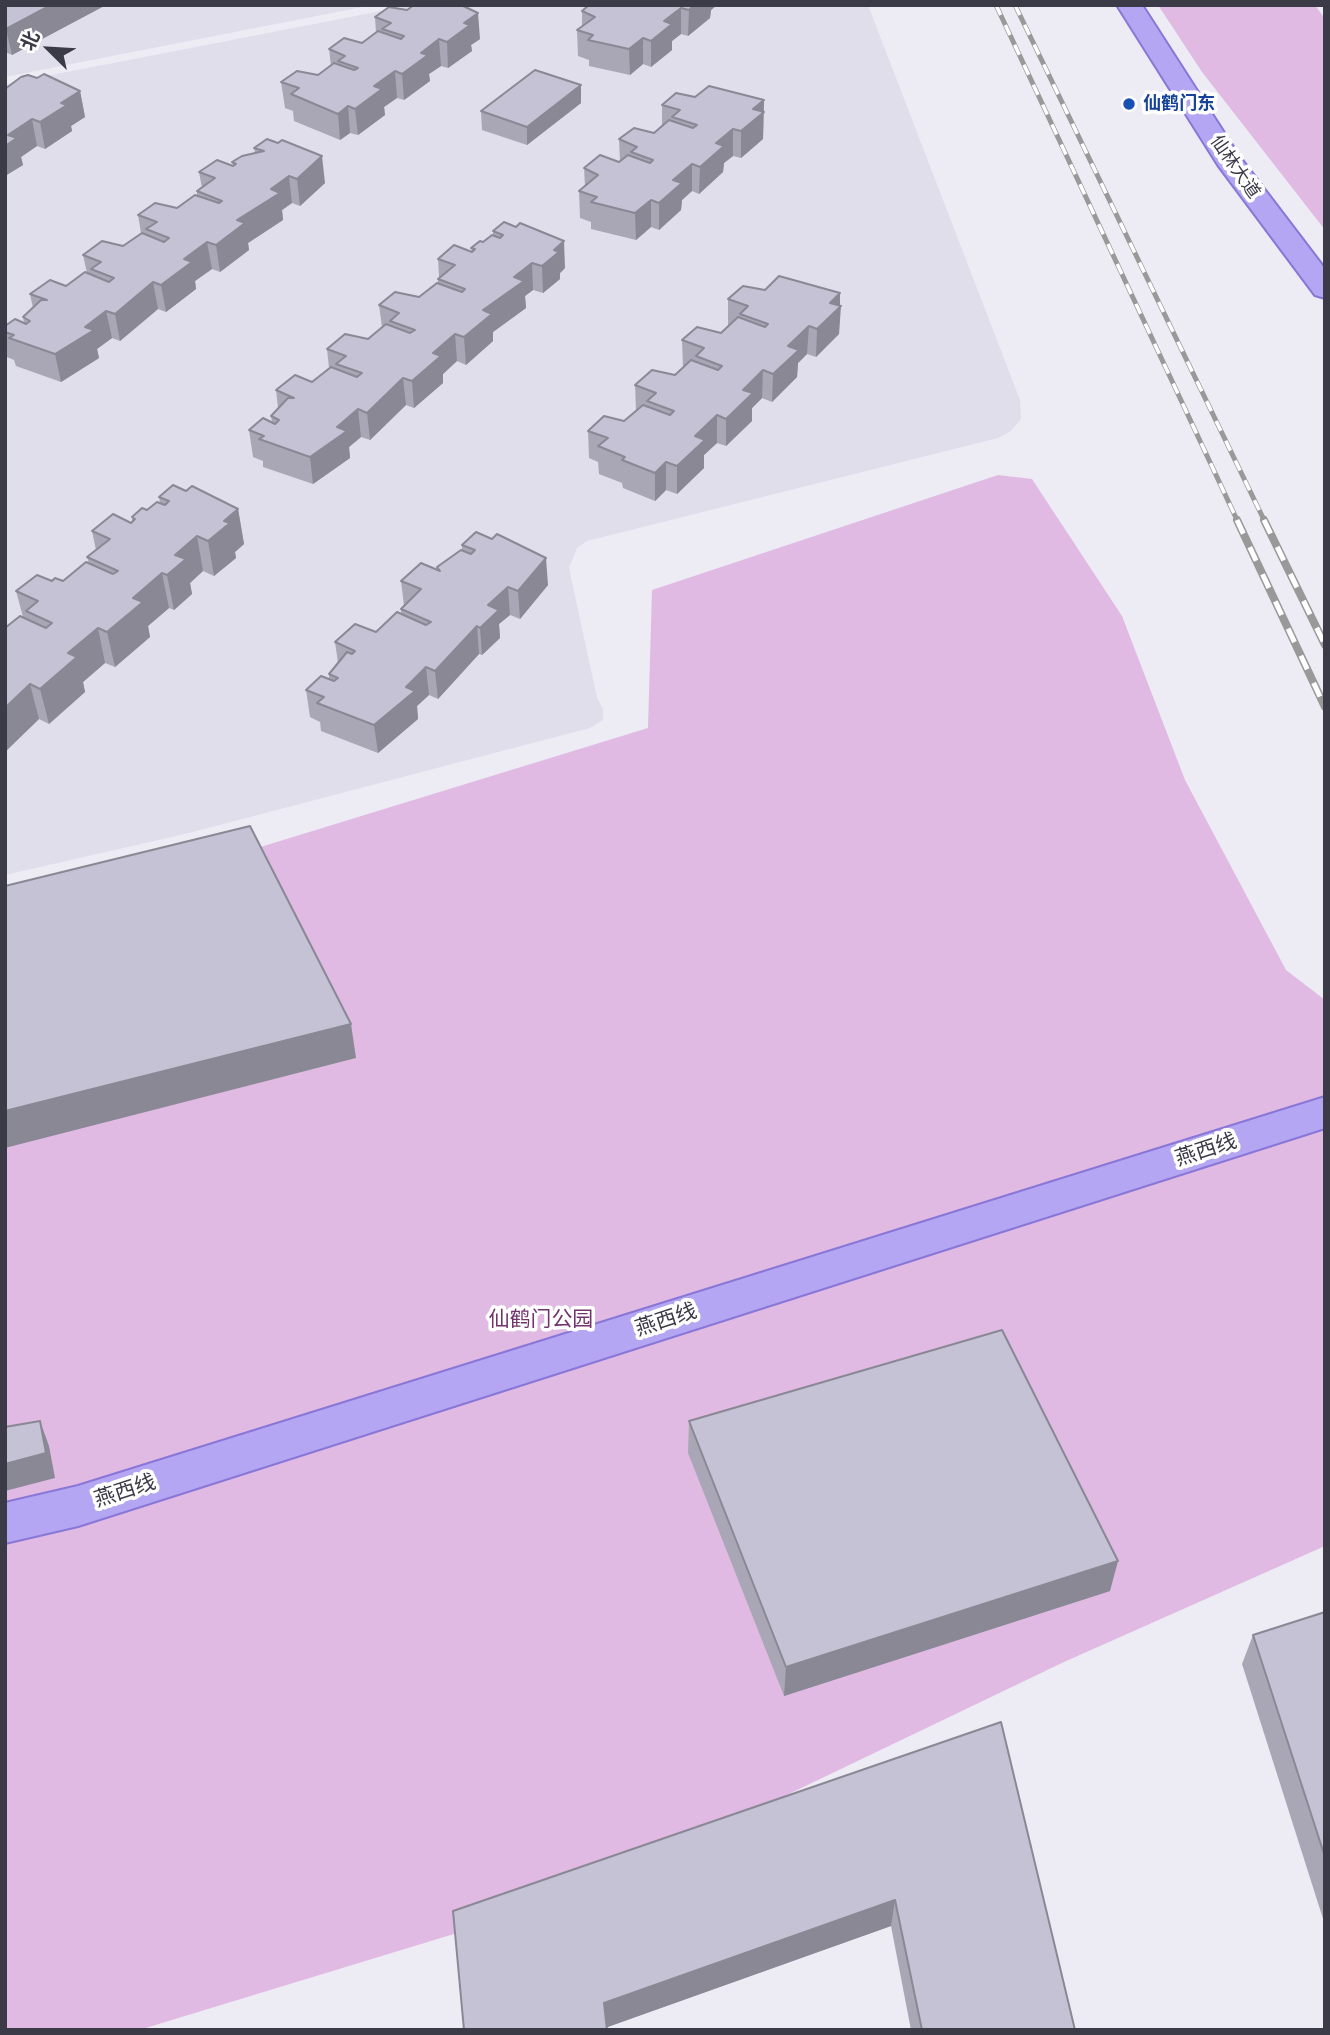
<!DOCTYPE html>
<meta charset="utf-8">
<style>
body{margin:0}
#map{position:relative;width:1330px;height:2035px;overflow:hidden;background:#edecf4;font-family:Quicksand,"Noto Sans SC",sans-serif}
canvas{display:block}
.frame{position:absolute;inset:0;border:7px solid #3b3a47;pointer-events:none}
.north{position:absolute;left:14px;top:14px;width:70px;height:70px;-webkit-text-stroke:5px #fff;paint-order:stroke;rotate:294deg;font-size:19px;font-weight:700;line-height:28px;text-align:center;color:#3b3a47}
.north::after{content:'';display:block;margin:auto;width:24px;height:32px;background:#3b3a47;clip-path:polygon(50% 0,100% 100%,50% 72%,0 100%)}
</style>
<div id="map">
<canvas width="1330" height="2035"></canvas>
<div class="frame"></div>
<div class="north">北</div>
</div>
<script>
const ctx = document.querySelector('canvas').getContext('2d');
ctx.lineJoin = 'round';
function fill(path, color) {
  ctx.fillStyle = color;
  ctx.fill(path, 'evenodd');
}
function poly(rows) {
  const path = new Path2D();
  for (const r of rows) {
    path.moveTo(r[0], r[1]);
    for (let i = 2; i < r.length; i += 2) path.lineTo(r[i], r[i + 1]);
  }
  return path;
}
function stroke(path, color, width, dash) {
  ctx.strokeStyle = color;
  ctx.lineWidth = width;
  ctx.lineCap = dash ? 'butt' : 'round';
  ctx.setLineDash(dash || []);
  ctx.stroke(path);
}
function label(font, color, halo, rows, align = 'center') {
  ctx.font = font + ' Quicksand,"Noto Sans SC",sans-serif';
  ctx.lineWidth = 7;
  ctx.setLineDash([]);
  ctx.textBaseline = 'middle';
  ctx.strokeStyle = halo;
  ctx.fillStyle = color;
  for (const [text, x, y, turn = 0] of rows) {
    ctx.save();
    ctx.translate(x, y);
    ctx.rotate((+turn || 0) * Math.PI / 180);
    ctx.textAlign = isNaN(turn) ? turn : align;
    if (halo) ctx.strokeText(text, 0, 0);
    ctx.fillText(text, 0, 0);
    ctx.restore();
  }
}
const residential = poly([
 [5,5,373,5,5,77],
 [412,5,868,5,1020,400,1021,419,1011,431,998,438,587,541,577,548,569,568,597,698,603,709,603,720,590,728,185,834,5,875,5,84]
]);
const green = poly([
 [1158,5,1315,5,1325,19,1325,230,1202,72],
 [998,475,1032,479,1122,616,1185,780,1286,970,1325,1000,1325,1546,1064,1662,572,1898,139,2030,5,2030,5,969,78,903,648,728,652,590]
]);
const major = poly([
 [1117,5,1142,5,1239,156,1325,269,1325,298,1315,295,1218,165,1117,5],
 [1325,1097,1325,1128,78,1526,5,1543,5,1503,78,1486,1325,1097]
]);
const railFar1 = poly([
 [996,5,1238,522],
 [1015,5,1265,522]
]);
const rail = poly([
 [1237,520,1325,707],
 [1264,520,1325,645]
]);
const wall = poly([
 [5,5,106,5,12,55,5,52],
 [615,5,717,5,711,10,710,18,688,36,681,34,672,41,672,50,651,67,643,64,630,75,589,66,589,60,578,56,577,30,582,26,582,11],
 [375,17,480,39,471,45,472,51,448,68,441,66,429,74,430,81,404,100,397,98,384,107,385,115,358,135,350,133,340,140,294,121,293,111,285,108,281,82,318,75,331,66,329,49,362,43,376,33],
 [37,78,80,91,85,117,71,126,72,131,45,149,37,146,21,157,23,165,5,176],
 [581,85,581,103,527,145,482,130,481,111],
 [695,97,764,100,763,139,741,158,733,156,724,163,723,172,699,194,692,191,682,200,681,210,659,230,651,227,636,240,591,229,591,222,580,218,579,191,585,186,584,168,620,162,619,139,654,133,662,125,662,105],
 [267,139,325,183,300,206,292,203,282,210,283,220,248,243,249,250,220,272,212,269,195,281,196,289,166,312,158,309,120,341,112,338,97,349,99,358,61,382,16,366,14,360,7,357,5,351,5,326,24,323,23,317,33,308,30,294,66,286,87,273,83,255,123,246,141,233,138,215,177,208,197,195,197,191,202,188,199,172,233,166,232,162,255,153,254,148],
 [504,222,565,268,560,273,560,279,543,293,533,290,525,296,526,308,493,332,493,341,466,365,457,361,443,374,443,383,414,408,406,405,370,440,361,437,349,447,350,458,313,484,263,467,263,461,253,457,249,430,272,422,271,416,278,408,276,390,312,382,329,368,327,349,368,339,382,327,379,305,419,297,438,283,438,279,439,277,438,259,472,252,471,248,483,242,493,235,493,231],
 [765,290,840,293,839,334,816,357,807,354,798,363,797,377,772,402,762,398,752,408,752,421,726,446,717,443,704,455,704,468,677,494,666,490,655,501,623,488,622,483,599,474,598,462,589,458,588,431,624,421,636,411,635,385,675,375,683,368,682,340,721,333,728,326,728,299],
 [186,491,238,509,244,544,235,552,236,558,214,576,203,571,190,583,192,594,174,610,169,608,148,626,150,637,115,667,105,663,83,682,85,692,49,724,39,719,5,752,23,617,16,591,52,581,63,581,89,563,87,557,96,550,92,531,131,523,132,522,132,517,160,503,159,497],
 [476,532,548,585,520,619,510,615,499,624,500,638,482,655,479,654,438,699,429,695,417,706,418,719,378,753,321,731,320,722,310,717,306,690,329,679,329,674,338,663,335,642,376,632,401,614,401,609,404,606,401,581,438,570,437,567,462,550,462,545],
 [689,1421,1110,1591,784,1696,688,1453],
 [1325,1612,1325,1925,1242,1664,1253,1635],
 [1001,1722,1075,2030,911,2030,891,1926,607,2027,464,2030]
]);
const shadedWall = poly([
 [51,5,106,5,12,55,6,29],
 [694,5,717,5,711,10,710,18,688,36,689,10],
 [681,8,681,34,672,41,672,50,651,67,651,41,664,21],
 [478,13,480,39,471,45,472,51,448,68,447,42,464,23],
 [643,38,643,64,630,75,629,49],
 [439,39,441,66,429,74,430,81,404,100,402,74,421,53],
 [395,71,397,98,384,107,385,115,358,135,355,109,374,86],
 [581,85,581,103,527,145,527,127],
 [80,91,85,117,71,126,72,131,45,149,40,122,61,103],
 [764,100,763,139,741,158,741,131,753,109],
 [348,106,350,133,340,140,338,114],
 [32,119,37,146,21,157,23,165,5,176,5,146,8,135],
 [733,129,733,156,724,163,723,172,699,194,700,167,716,143],
 [322,156,325,183,300,206,297,179],
 [692,164,692,191,682,200,681,210,659,230,659,203,673,180],
 [289,176,292,203,282,210,283,220,248,243,249,250,220,272,216,245,237,220,271,189],
 [651,200,651,227,636,240,635,213],
 [564,241,565,268,560,273,560,279,543,293,542,266,554,250],
 [207,242,212,269,195,281,196,289,166,312,161,285,184,259],
 [532,263,533,290,525,296,526,308,493,332,493,341,466,365,464,337,483,310,514,277],
 [153,282,158,309,120,341,115,314],
 [840,293,840,308,841,306,839,334,816,357,817,329,830,303],
 [106,311,112,338,97,349,99,358,61,382,55,354,85,327],
 [809,326,807,354,798,363,797,377,772,402,773,374,788,346],
 [455,334,457,361,443,374,443,383,414,408,412,381,433,353],
 [763,370,762,398,752,408,752,421,726,446,726,419,743,390],
 [403,378,406,405,370,440,367,413],
 [358,409,361,437,349,447,350,458,313,484,310,457,337,427],
 [717,415,717,443,704,455,704,468,677,494,677,466,695,436],
 [666,462,666,490,655,501,655,473],
 [238,509,244,544,235,552,236,558,214,576,208,541,224,521],
 [197,536,203,571,190,583,192,594,174,610,167,575,175,555],
 [546,558,548,585,520,619,518,591],
 [162,573,169,608,148,626,150,637,115,667,107,632,133,598],
 [508,587,510,615,499,624,500,638,482,655,480,628,488,605],
 [477,626,479,654,438,699,435,671],
 [98,628,105,663,83,682,85,692,49,724,40,689,68,653],
 [426,667,429,695,417,706,418,719,378,753,374,725,406,687],
 [30,684,39,719,5,752,5,708],
 [351,1024,356,1058,5,1148,5,1111],
 [40,1421,49,1446,55,1478,5,1491,5,1464],
 [1118,1561,1110,1591,784,1696,786,1667],
 [895,1900,891,1926,605,2028,604,2003]
]);
const building = poly([
 [5,5,51,5,6,29,5,29,5,5],
 [414,5,461,5,478,13,464,23,470,25,447,42,439,39,421,53,428,55,402,74,395,71,374,86,382,89,355,109,348,106,338,114,291,94,299,88,281,82,297,71,318,75,334,63,354,70,358,68,338,61,345,56,329,49,344,38,362,43,378,31,401,39,404,36,382,29,391,23,375,17,389,7,407,10,414,5],
 [589,5,638,5,642,6,644,5,694,5,689,10,681,8,664,21,672,24,651,41,643,38,629,49,588,40,593,35,577,30,595,17,582,11,589,5],
 [535,70,581,85,527,127,481,111,535,70],
 [44,74,80,91,61,103,67,105,40,122,32,119,8,135,17,138,5,146,5,89,21,77,28,75,37,78,44,74],
 [709,86,764,100,753,109,764,112,741,131,733,129,716,143,724,146,700,167,692,164,673,180,682,183,659,203,651,200,635,213,591,202,597,197,579,191,598,175,584,168,600,155,619,162,628,155,650,163,653,160,631,152,637,147,619,139,634,128,654,133,669,120,693,128,697,125,672,117,680,110,662,105,676,93,695,97,709,86],
 [267,139,278,143,282,140,322,156,297,179,289,176,271,189,280,193,237,220,245,223,216,245,207,242,184,259,192,262,161,285,153,282,115,314,106,311,85,327,94,330,55,354,9,338,14,335,5,332,5,326,15,319,26,324,30,321,23,317,41,300,47,300,30,294,50,280,66,286,85,272,109,282,114,278,91,269,101,262,83,255,102,241,123,246,142,233,164,242,169,238,146,229,157,222,138,215,155,203,177,208,195,195,219,203,222,201,197,191,215,178,199,172,217,160,233,166,236,164,232,162,242,156,264,151,254,148,267,139],
 [504,222,516,227,520,223,564,241,554,250,559,252,542,266,532,263,514,277,524,281,483,310,492,314,464,337,455,334,433,353,441,356,412,381,403,378,367,413,358,409,337,427,347,431,310,457,259,439,264,436,249,430,263,418,275,424,279,420,271,416,288,398,294,398,276,390,295,375,312,382,331,367,357,377,362,373,336,364,346,356,327,349,345,334,368,339,386,324,410,333,415,330,390,321,399,313,379,305,395,292,419,297,437,283,462,292,465,289,438,279,455,265,438,259,454,245,472,252,475,249,471,248,480,241,483,242,492,235,500,238,503,235,493,231,504,222],
 [779,276,840,293,830,303,841,306,817,329,809,326,788,346,799,350,773,374,763,370,743,390,753,393,726,419,717,415,695,436,705,440,677,466,666,462,655,473,622,460,625,457,598,446,608,438,588,431,604,416,624,421,643,405,670,415,674,411,647,401,656,393,635,385,652,370,675,375,691,360,718,370,722,366,696,356,704,348,682,340,697,327,721,333,738,317,765,327,768,324,740,314,748,306,728,299,743,286,765,290,779,276],
 [173,485,186,491,192,486,238,509,224,521,230,523,208,541,197,536,175,555,186,559,167,575,162,573,133,598,143,602,107,632,98,628,68,653,77,657,40,689,30,684,5,708,5,628,20,616,46,628,52,623,26,611,38,601,16,591,37,575,52,581,55,578,63,581,86,562,113,574,118,571,87,557,110,539,92,531,113,514,131,523,135,519,132,517,142,508,147,510,157,502,165,505,169,501,159,497,173,485],
 [476,532,492,539,497,534,546,558,518,591,508,587,488,605,499,610,480,628,477,626,435,671,426,667,406,687,415,691,374,725,317,703,324,697,306,690,321,676,334,681,338,678,329,674,347,652,352,654,355,651,335,642,355,624,376,632,397,612,426,625,431,622,401,609,421,589,401,581,421,563,440,571,437,567,461,550,471,554,475,550,462,545,476,532],
 [250,826,351,1024,5,1111,5,886,250,826],
 [1002,1330,1118,1561,786,1667,689,1421,1002,1330],
 [40,1421,46,1453,5,1464,5,1427,40,1421],
 [1325,1612,1325,1857,1253,1635,1325,1612],
 [1001,1722,1075,2030,922,2030,895,1900,604,2003,607,2030,464,2030,453,1911,1001,1722]
]);
const markers = [
 [1129,104,7,"#1a4fb4"]
];
const farTransitnames = [
 ["仙鹤门东",1143,104]
];
const farStreetnames = [
 ["仙林大道",1235,167,55]
];
const streetNames = [
 ["燕西线",1206,1150,-18],
 ["燕西线",666,1320,-18],
 ["燕西线",125,1491,-18]
];
const parkNames = [
 ["仙鹤门公园",541,1320]
];
fill(residential, '#e0deeb');
fill(green, '#e0bae3');
stroke(major, '#8877d7', 4);
fill(major, '#b5a6f3');
stroke(railFar1, '#999', 5);
stroke(rail, '#999', 8);
stroke(railFar1, '#fff', 3.5, [11]);
stroke(rail, '#fff', 5, [15]);
fill(wall, '#a9a7b6');
fill(shadedWall, '#898894');
fill(building, '#c4c2d4');
stroke(building, '#898894', 2);
for (const [x, y, r, color] of markers) {
  const dot = new Path2D();
  dot.arc(x, y, r, 0, 2 * Math.PI);
  ctx.fillStyle = color;
  ctx.fill(dot);
  stroke(dot, '#fff', 2.5);
}
label('bold 18px', '#164399', '#fff', farTransitnames, 'left');
label('18px', '#3b3a47', '#fff', farStreetnames);
label('21px', '#3b3a47', '#fff', streetNames);
label('21px', '#73336d', '#fff', parkNames);
</script>
